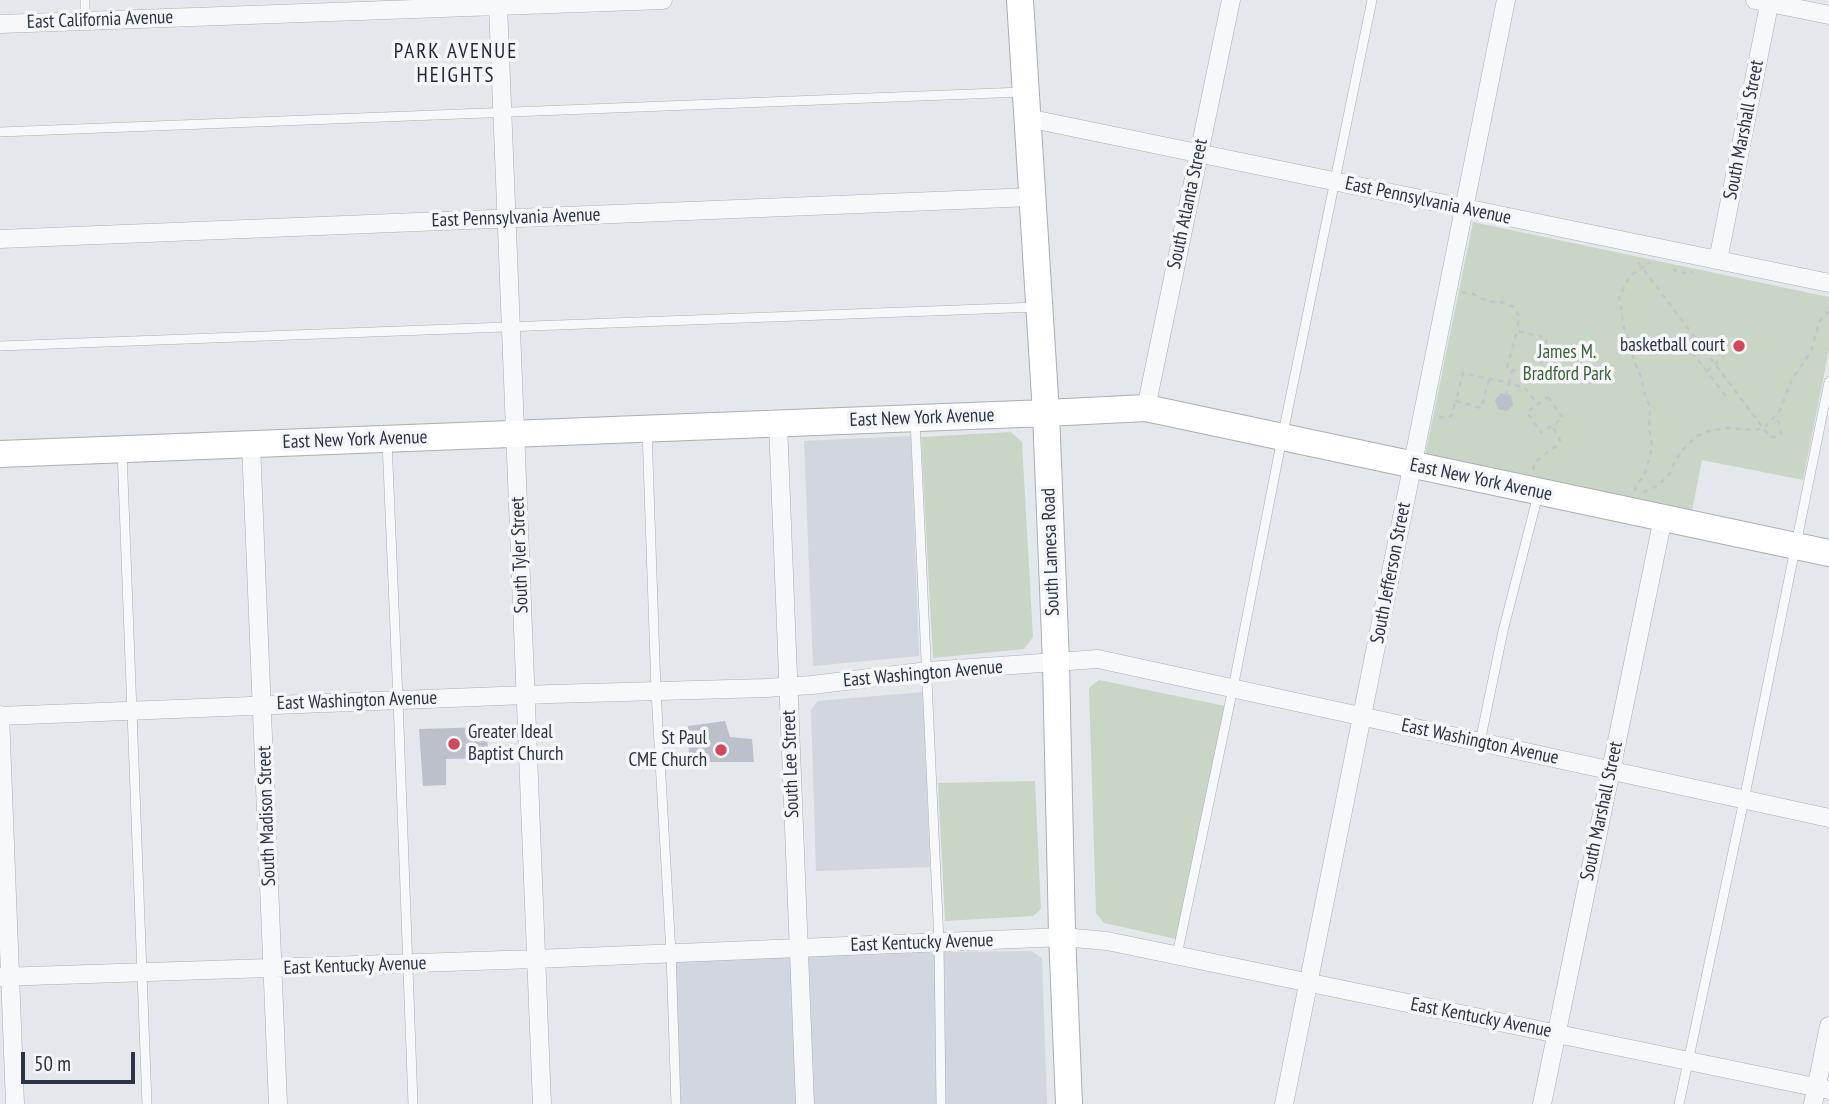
<!DOCTYPE html>
<style>
body{margin:0}
#map{position:relative;width:1829px;height:1104px;overflow:hidden;background:#e4e7ec;font-family:"PT Sans Narrow",sans-serif}
canvas{display:block}
.scale{position:absolute;left:21px;top:1052px;width:114px;height:32px;box-sizing:border-box;border:4px solid #2b3445;border-top:0;padding-left:9px;font-size:21px;line-height:24px;white-space:nowrap;color:#2b3445;-webkit-text-stroke:5px #f4f6f9;paint-order:stroke}
</style>
<div id="map">
<canvas width="1829" height="1104"></canvas>
<div class="scale">50 m</div>
</div>
<script>
const ctx = document.querySelector('canvas').getContext('2d');
ctx.lineJoin = 'round';
function fill(path, color) {
  ctx.fillStyle = color;
  ctx.fill(path, 'evenodd');
}
function poly(rows) {
  const path = new Path2D();
  for (const r of rows) {
    path.moveTo(r[0], r[1]);
    for (let i = 2; i < r.length; i += 2) path.lineTo(r[i], r[i + 1]);
  }
  return path;
}
function stroke(path, color, width, dash) {
  ctx.strokeStyle = color;
  ctx.lineWidth = width;
  ctx.lineCap = dash ? 'butt' : 'round';
  ctx.setLineDash(dash || []);
  ctx.stroke(path);
}
function label(font, color, halo, rows, align = 'center') {
  ctx.font = font + ' "PT Sans Narrow",sans-serif';
  ctx.lineWidth = 7;
  ctx.setLineDash([]);
  ctx.textBaseline = 'middle';
  ctx.strokeStyle = halo;
  ctx.fillStyle = color;
  for (const [text, x, y, turn = 0] of rows) {
    ctx.save();
    ctx.translate(x, y);
    ctx.rotate((+turn || 0) * Math.PI / 180);
    ctx.textAlign = isNaN(turn) ? turn : align;
    if (halo) ctx.strokeText(text, 0, 0);
    ctx.fillText(text, 0, 0);
    ctx.restore();
  }
}
const built = poly([
 [911,436,919,656,813,666,804,441],
 [923,692,930,867,816,871,811,710,818,701],
 [930,944,947,952,1031,951,1042,958,1047,1104,673,1104,667,954]
]);
const green = poly([
 [1473,222,1829,297,1829,350,1803,480,1702,460,1692,511,1425,456],
 [1011,432,1022,442,1033,637,1024,649,933,658,921,437],
 [1099,680,1225,706,1176,939,1104,923,1096,913,1089,688],
 [1035,781,1041,909,1033,916,945,921,938,783]
]);
const building = poly([
 [1501,393,1511,395,1513,405,1507,411,1498,409,1495,400],
 [725,721,730,737,752,739,754,762,689,762,688,726],
 [486,727,489,758,446,759,446,785,423,786,419,729]
]);
const path = poly([
 [1638,262,1770,437,1776,437,1781,433,1779,423,1776,417],
 [1674,268,1675,271,1690,274,1693,272],
 [1462,292,1473,294,1489,302,1501,302,1514,307,1519,316,1517,331],
 [1692,352,1728,399],
 [1707,371,1724,356],
 [1489,380,1481,408,1456,401,1463,373,1509,383,1512,370,1507,368,1517,331,1547,338,1537,376,1512,370],
 [1506,396,1509,383,1525,388,1538,405],
 [1548,397,1563,418,1541,433,1527,412,1548,397],
 [1439,417,1447,418,1451,416,1456,401],
 [1533,470,1535,462,1556,446,1560,441,1559,438,1552,425],
 [1635,491,1636,485,1644,476,1650,457,1652,445,1649,427,1650,406,1645,396,1641,377,1633,358,1631,343,1624,328,1619,297,1630,276,1650,262],
 [1644,493,1645,491,1657,486,1668,476,1681,451,1697,436,1709,431,1727,428,1755,430,1763,428,1769,423,1780,410,1792,379,1811,352,1819,322,1825,314,1829,312]
]);
const lane = poly([
 [85,0,85,21],
 [0,132,1023,92],
 [0,346,1037,307],
 [915,420,939,942,941,1104],
 [647,430,656,691,671,953,676,1104],
 [387,441,398,700,413,1104],
 [122,451,147,1104],
 [1480,742,1503,631,1538,495],
 [1177,955,1233,688,1282,438,1372,0],
 [1679,1104,1744,800,1829,382]
]);
const street = poly([
 [1755,0,1829,15],
 [498,5,542,1104],
 [0,24,663,0],
 [1027,118,1829,283],
 [0,239,1032,197],
 [1718,260,1770,0],
 [1146,408,1231,0],
 [778,424,805,1104],
 [251,444,278,1104],
 [0,715,15,1104],
 [0,716,551,694,766,688,812,685,928,671,1098,659,1829,818],
 [0,977,535,959,1063,937,1107,941,1829,1090],
 [1284,1104,1506,0],
 [1542,1104,1663,518],
 [1813,1104,1829,1026]
]);
const secondary = poly([
 [1020,0,1046,413,1056,663,1062,933,1069,1104],
 [0,454,1046,413,1146,408,1829,553]
]);
const markers = [
 [1739,346,7,"#d1495b"],
 [454,744,7,"#d1495b"],
 [721,750,7,"#d1495b"]
];
const streetNames = [
 ["East California Avenue",100,20,-2],
 ["South Marshall Street",1744,130,-79],
 ["East Pennsylvania Avenue",1428,201,12],
 ["South Atlanta Street",1188,204,-78],
 ["East Pennsylvania Avenue",516,218,-2],
 ["East New York Avenue",922,418,-2],
 ["East New York Avenue",355,440,-2],
 ["East New York Avenue",1481,480,12],
 ["South Lamesa Road",1051,552,-92],
 ["South Tyler Street",520,555,-92],
 ["South Jefferson Street",1391,573,-79],
 ["East Washington Avenue",923,674,-5],
 ["East Washington Avenue",357,701,-2],
 ["East Washington Avenue",1480,742,12],
 ["South Lee Street",791,764,-92],
 ["South Marshall Street",1602,811,-78],
 ["South Madison Street",267,816,-92],
 ["East Kentucky Avenue",922,943,-2],
 ["East Kentucky Avenue",355,966,-2],
 ["East Kentucky Avenue",1481,1018,11]
];
const poiNames = [
 ["basketball court",1725,346],
 ["Greater Ideal",468,733,"left"],
 ["Baptist Church",468,755,"left"],
 ["St Paul",707,739],
 ["CME Church",707,761]
];
const parkNames = [
 ["James M.",1567,353],
 ["Bradford Park",1567,375]
];
const neighbourhoodNames = [
 ["PARK AVENUE",456,52],
 ["HEIGHTS",456,76]
];
fill(built, '#d2d6de');
fill(green, '#c9d6c5');
fill(building, '#bbc0ca');
stroke(lane, '#a9aeb7', 10);
stroke(street, '#a9aeb7', 19);
stroke(secondary, '#a9aeb7', 28);
stroke(path, '#c2c5cb', 2.5, [5, 5]);
stroke(lane, '#f7f8fa', 9);
stroke(street, '#f7f8fa', 18);
stroke(secondary, '#fff', 26);
for (const [x, y, r, color] of markers) {
  const dot = new Path2D();
  dot.arc(x, y, r, 0, 2 * Math.PI);
  ctx.fillStyle = color;
  ctx.fill(dot);
  stroke(dot, '#f4f6f9', 2.5);
}
label('19px', '#2b3445', '#f4f6f9', streetNames);
label('19px', '#2b3445', '#f4f6f9', poiNames, 'right');
label('19px', '#3f6138', '#f4f6f9', parkNames);
ctx.letterSpacing = '2px';
label('21px', '#1d2536', '#f4f6f9', neighbourhoodNames);
ctx.letterSpacing = '0px';
</script>
